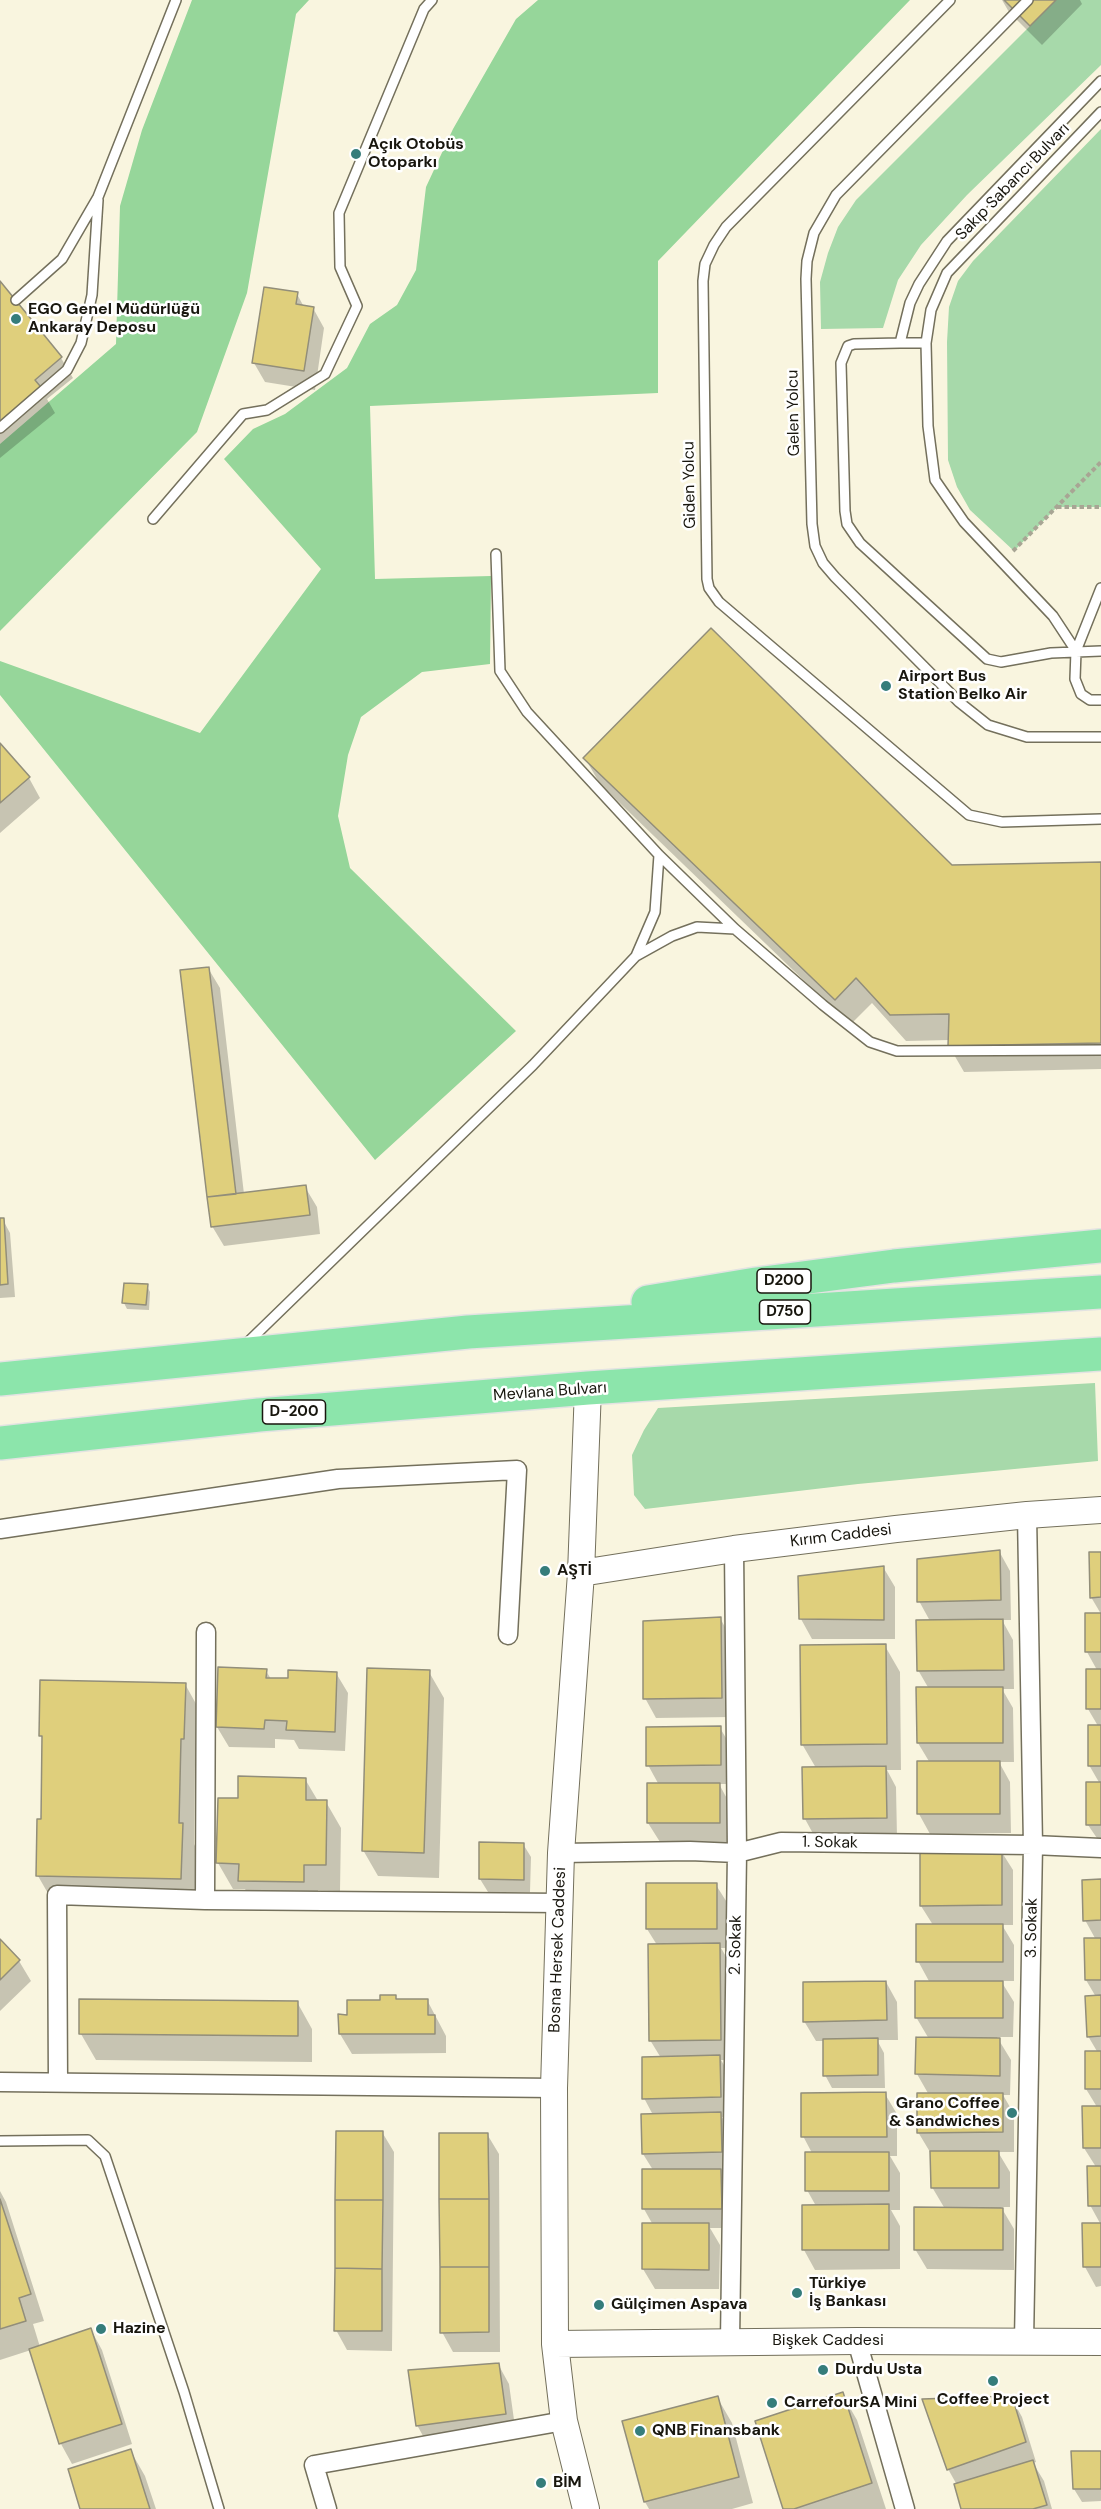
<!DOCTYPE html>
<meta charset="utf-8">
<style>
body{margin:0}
canvas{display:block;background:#f9f5df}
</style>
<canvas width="1101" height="2509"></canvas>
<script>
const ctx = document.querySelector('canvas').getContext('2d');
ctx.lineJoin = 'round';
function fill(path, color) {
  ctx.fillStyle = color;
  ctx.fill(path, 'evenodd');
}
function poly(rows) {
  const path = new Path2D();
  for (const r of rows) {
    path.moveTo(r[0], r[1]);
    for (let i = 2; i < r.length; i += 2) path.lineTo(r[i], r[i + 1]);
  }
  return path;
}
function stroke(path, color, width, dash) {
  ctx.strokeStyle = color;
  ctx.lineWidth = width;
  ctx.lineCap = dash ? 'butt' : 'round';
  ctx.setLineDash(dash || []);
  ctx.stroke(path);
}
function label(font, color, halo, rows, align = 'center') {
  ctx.font = font + ' "DM Sans",sans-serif';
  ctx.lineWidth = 5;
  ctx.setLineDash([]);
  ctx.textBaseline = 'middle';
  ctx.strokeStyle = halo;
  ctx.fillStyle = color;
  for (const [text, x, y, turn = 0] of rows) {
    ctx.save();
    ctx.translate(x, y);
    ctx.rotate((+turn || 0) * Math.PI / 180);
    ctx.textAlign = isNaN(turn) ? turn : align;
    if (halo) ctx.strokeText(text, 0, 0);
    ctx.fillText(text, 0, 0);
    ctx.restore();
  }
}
const green = poly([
 [1056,0,1101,0,1101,65,967,195,921,245,898,280,883,328,821,329,820,282,828,253,838,227,856,200],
 [1101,129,1101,507,1057,507,1014,551,970,510,957,487,948,460,947,342,949,307,958,281,973,261],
 [1095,1383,1098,1461,858,1484,645,1509,634,1495,632,1455,644,1430,658,1408]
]);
const forest = poly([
 [192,0,309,0,296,14,247,293,197,432,0,631,0,444,116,344,120,206,142,130],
 [538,0,910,0,658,261,658,393,370,406,375,579,491,576,490,664,422,672,361,717,348,755,338,816,350,868,516,1031,375,1160,0,695,0,661,200,733,321,569,224,459,253,429,285,414,347,368,370,324,397,305,416,270,426,187,453,129,516,19]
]);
const shadow = poly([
 [1002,0,1080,0,1082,4,1042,45,1009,12],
 [0,283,61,358,73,378,47,399,55,413,0,458],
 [297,294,304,307,313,308,324,328,315,390,265,382,254,363],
 [0,745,29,778,40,798,0,833],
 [585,758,952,867,1101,864,1101,1069,964,1072,949,1046,950,1040,906,1041,872,1003,850,1025,600,784],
 [208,968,220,988,244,1194,305,1187,317,1207,320,1234,224,1246,212,1226],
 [0,1220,3,1220,10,1233,15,1297,0,1298],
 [147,1286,150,1292,149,1310,127,1309,124,1303],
 [999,1551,1010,1571,1011,1620,1002,1620,1013,1640,1014,1689,1002,1689,1013,1708,1014,1762,999,1762,1010,1782,1011,1833,930,1834,919,1814,918,1763,930,1763,918,1743,929,1689,918,1670,930,1621,919,1601],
 [1101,1553,1101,1614,1091,1597],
 [883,1567,895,1587,895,1639,812,1639,801,1619,800,1577],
 [1086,1615,1101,1615,1101,1844,1088,1825,1100,1784,1089,1765,1098,1726,1088,1709,1097,1670,1087,1652],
 [720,1618,731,1638,732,1717,656,1718,645,1698],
 [885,1646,900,1672,901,1770,887,1770,896,1787,897,1837,816,1839,805,1819,804,1769,816,1768,802,1744],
 [266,1671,271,1679,290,1680,336,1673,348,1693,345,1751,299,1749,294,1740,275,1739,275,1748,229,1747,217,1727],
 [429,1672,444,1698,439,1878,378,1876,363,1850],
 [185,1684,200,1711,199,1765,195,1765,194,1844,197,1850,196,1905,53,1902,38,1876,42,1821,44,1741,41,1736],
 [720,1728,732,1748,732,1784,719,1784,730,1804,730,1842,660,1842,648,1823,659,1785,648,1765],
 [305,1779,318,1801,326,1802,341,1828,340,1891,318,1890,318,1908,255,1907,245,1889,233,1889,218,1863,239,1800],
 [523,1844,531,1857,530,1892,488,1892,480,1879],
 [1001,1851,1013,1870,1013,1925,1002,1925,1014,1945,1014,1981,1001,1981,1014,2002,1013,2037,997,2037,1011,2060,1010,2095,1003,2095,1014,2114,1014,2152,998,2152,1010,2172,1010,2207,1001,2207,1014,2229,1014,2270,927,2269,915,2249,945,2209,932,2187,932,2152,930,2152,918,2132,929,2095,917,2074,929,2039,916,2017,930,1983,918,1961,933,1925,921,1906],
 [1101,1881,1101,2286,1096,2287,1085,2267,1101,2225,1090,2205,1096,2167,1084,2148,1084,2107,1097,2107,1086,2089,1098,2053,1088,2036,1096,1997,1086,1980,1096,1940,1085,1920],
 [716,1885,728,1904,728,1948,721,1948,731,1965,732,2060,721,2060,731,2077,732,2117,722,2117,732,2134,733,2172,722,2172,732,2190,732,2228,710,2228,720,2245,719,2289,655,2289,643,2269,644,2225,653,2225,644,2209,653,2170,643,2154,653,2115,644,2098,661,2058,650,2040,657,1945,647,1929],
 [0,1942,19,1961,31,1981,0,2011],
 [886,1982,897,2002,898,2040,877,2040,884,2053,885,2088,832,2088,825,2075,824,2041,816,2041,804,2021],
 [395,1997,397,2000,427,2000,446,2036,446,2053,352,2054,340,2034,348,2016],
 [297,2002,312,2029,312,2062,96,2060,81,2034],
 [885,2094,897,2114,897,2156,890,2156,900,2173,900,2210,891,2210,900,2226,900,2269,815,2270,804,2250,816,2206,807,2190,812,2153,803,2136],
 [382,2132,394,2152,392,2351,347,2350,336,2330],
 [487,2134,499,2154,500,2352,453,2352,442,2332],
 [0,2191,6,2202,44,2321,33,2324,40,2347,91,2330,102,2350,132,2444,72,2464,61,2444,31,2350,0,2360],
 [498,2364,509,2384,516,2434,428,2445,417,2425],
 [842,2394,857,2420,886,2509,785,2509],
 [717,2397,732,2423,753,2503,732,2509,649,2509,645,2502,624,2422],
 [1011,2397,1022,2417,1036,2462,1033,2463,1044,2481,1052,2509,963,2509,957,2485,948,2469],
 [130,2450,145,2476,156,2509,82,2509],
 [1101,2453,1101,2501,1082,2502,1074,2489]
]);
const building = poly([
 [1004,0,1056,0,1030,26,1004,0],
 [0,281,62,357,35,380,45,392,0,429,0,281],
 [264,287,298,292,296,304,314,307,304,371,252,363,264,287],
 [711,628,952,865,1101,862,1101,1043,948,1046,949,1014,890,1015,856,978,835,1000,583,758,711,628],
 [0,743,30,777,0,803,0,743],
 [209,967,236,1194,207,1197,180,970,209,967],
 [306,1185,310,1215,211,1227,207,1197,306,1185],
 [0,1218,4,1218,8,1284,0,1285,0,1218],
 [124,1283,148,1284,146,1305,122,1303,124,1283],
 [1000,1550,1001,1600,917,1602,917,1559,1000,1550],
 [1089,1552,1101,1552,1101,1597,1090,1598,1089,1552],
 [884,1566,884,1620,799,1619,798,1576,884,1566],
 [1085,1613,1101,1613,1101,1652,1085,1652,1085,1613],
 [721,1617,722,1698,643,1699,643,1621,721,1617],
 [1003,1619,1004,1670,917,1671,916,1620,1003,1619],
 [886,1644,887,1744,801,1745,800,1645,886,1644],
 [218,1667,267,1669,266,1678,288,1678,288,1670,337,1672,335,1732,286,1730,287,1721,265,1720,264,1729,216,1727,218,1667],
 [367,1668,430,1670,424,1853,362,1851,367,1668],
 [1086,1669,1101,1669,1101,1709,1086,1709,1086,1669],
 [40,1680,186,1683,184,1739,181,1739,179,1823,183,1823,181,1879,36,1876,37,1819,41,1819,42,1736,39,1736,40,1680],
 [916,1687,1003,1687,1003,1743,917,1743,916,1687],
 [1088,1725,1101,1725,1101,1766,1088,1766,1088,1725],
 [721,1726,721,1765,646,1766,646,1727,721,1726],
 [917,1761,1000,1761,1000,1814,917,1814,917,1761],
 [886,1766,887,1818,803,1819,802,1767,886,1766],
 [238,1776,306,1778,306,1800,327,1800,326,1865,304,1865,304,1882,238,1881,239,1864,216,1863,218,1798,238,1798,238,1776],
 [1086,1782,1101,1782,1101,1825,1086,1825,1086,1782],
 [647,1783,720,1783,720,1823,647,1823,647,1783],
 [479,1842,524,1843,524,1880,479,1879,479,1842],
 [920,1849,1002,1849,1002,1905,920,1906,920,1849],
 [1101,1879,1101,1920,1083,1921,1082,1880,1101,1879],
 [646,1883,717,1883,717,1929,646,1929,646,1883],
 [916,1924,1003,1924,1003,1962,916,1962,916,1924],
 [1084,1938,1101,1938,1101,1980,1085,1980,1084,1938],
 [0,1939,20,1960,0,1980,0,1939],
 [720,1943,721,2040,649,2041,648,1944,720,1943],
 [886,1981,887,2020,803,2022,803,1982,886,1981],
 [915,1981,1003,1981,1003,2018,915,2018,915,1981],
 [380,1995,396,1995,396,1999,428,1999,428,2015,435,2015,435,2034,339,2034,338,2014,347,2015,347,2000,380,2000,380,1995],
 [1101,1995,1101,2036,1087,2037,1085,1996,1101,1995],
 [79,1999,298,2001,298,2036,79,2034,79,1999],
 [916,2037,1000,2038,1000,2076,915,2074,916,2037],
 [878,2038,878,2075,823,2076,823,2039,878,2038],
 [1085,2051,1101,2051,1101,2089,1085,2089,1085,2051],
 [720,2055,721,2097,642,2099,642,2057,720,2055],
 [886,2092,887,2137,801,2137,801,2093,886,2092],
 [917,2093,1003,2093,1003,2132,917,2133,917,2093],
 [1082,2106,1101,2106,1101,2148,1083,2148,1082,2106],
 [721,2112,722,2152,642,2154,641,2114,721,2112],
 [336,2131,383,2131,383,2200,335,2200,336,2131],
 [439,2133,488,2133,489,2199,439,2199,439,2133],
 [930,2151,999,2151,999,2188,931,2188,930,2151],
 [805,2152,889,2152,889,2191,805,2191,805,2152],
 [1087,2166,1101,2166,1101,2206,1088,2206,1087,2166],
 [642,2169,721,2169,722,2209,642,2209,642,2169],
 [0,2199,31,2294,19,2298,26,2321,0,2329,0,2199],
 [439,2199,489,2199,489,2267,440,2267,439,2199],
 [335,2200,383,2200,382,2269,335,2268,335,2200],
 [889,2204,889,2250,802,2250,802,2205,889,2204],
 [914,2207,1003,2208,1003,2250,914,2250,914,2207],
 [642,2223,709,2223,709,2270,642,2269,642,2223],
 [1082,2223,1101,2223,1101,2267,1083,2267,1082,2223],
 [440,2267,489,2267,489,2332,440,2333,440,2267],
 [335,2268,382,2269,382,2331,334,2331,335,2268],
 [91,2328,122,2424,59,2444,29,2349,91,2328],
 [499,2363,506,2414,416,2426,408,2370,499,2363],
 [843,2392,872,2483,794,2509,783,2509,755,2421,843,2392],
 [718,2396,739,2477,644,2502,622,2421,718,2396],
 [1012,2396,1026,2442,947,2470,922,2399,1012,2396],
 [131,2449,150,2509,80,2509,68,2469,131,2449],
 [1071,2451,1101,2451,1101,2489,1073,2489,1071,2451],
 [1033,2460,1047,2505,1033,2509,961,2509,954,2484,1033,2460]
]);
const path = poly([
 [1057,507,1101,507],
 [1013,551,1101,462]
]);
const lane = poly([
 [950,0,726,227,714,245,705,264,703,281,707,579,709,588,719,602,969,815,1002,822,1101,819],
 [1028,0,836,195,814,233,807,261,806,279,812,524,815,546,823,563,835,577,959,702,988,725,1027,737,1101,737],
 [1101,81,947,241,919,284,910,303,900,343,854,344,848,346,841,363,845,511,847,524,860,543,987,659,1001,662,1051,653,1101,651],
 [16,300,62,259,98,197,176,0],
 [900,343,926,343],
 [0,428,67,370,81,343,92,295,98,200],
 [153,519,243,414,267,410,325,374,357,306,340,267,339,213,424,9,432,0],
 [496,554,500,671,527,712,659,855,735,929,823,1005,870,1042,897,1051,1101,1050],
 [1101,588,1076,651,1075,679,1081,694,1090,700,1101,700],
 [1076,651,1053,616,964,522,935,480,928,426,926,343,931,310,947,273,1101,112],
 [636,956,655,912,659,855],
 [245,1345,533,1065,636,956,672,936,697,927,735,929],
 [0,2141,88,2140,105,2156,184,2392,219,2509]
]);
const street = poly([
 [0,1529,338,1479,517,1470,508,1635],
 [561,1853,690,1851,737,1853,781,1842,1033,1845,1101,1848],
 [205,1900,206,1632],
 [0,2082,554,2088],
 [58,2082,57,1895,205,1900,561,1903],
 [730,2341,737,1853,734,1549],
 [857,2341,905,2509],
 [1024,2341,1033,1845,1027,1515],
 [327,2509,314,2465,564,2421]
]);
const secondary = poly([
 [581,1573,734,1549,896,1529,1027,1515,1101,1510],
 [555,2344,857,2341,1101,2342],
 [586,2509,564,2421,555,2344,554,2088,561,1853,581,1573,588,1388]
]);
const highway = poly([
 [648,1302,756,1284,894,1266,1101,1246],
 [0,1379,468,1332,1101,1292],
 [0,1443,259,1415,588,1388,1101,1354]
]);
const markers = [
 [356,154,6,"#357d7b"],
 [16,319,6,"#357d7b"],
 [886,686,6,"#357d7b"],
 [545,1571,6,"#357d7b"],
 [1012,2113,6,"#357d7b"],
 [797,2293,6,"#357d7b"],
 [599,2305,6,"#357d7b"],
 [101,2329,6,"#357d7b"],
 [823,2370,6,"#357d7b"],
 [993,2381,6,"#357d7b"],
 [772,2403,6,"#357d7b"],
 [640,2431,6,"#357d7b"],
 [541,2483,6,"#357d7b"]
];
const shields = [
 [784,1281,54],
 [785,1312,51],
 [294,1412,63]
];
const shieldNames = [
 ["D200",784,1281],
 ["D750",785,1312],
 ["D-200",294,1412]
];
const poiNames = [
 ["Açık Otobüs",368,145],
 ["Otoparkı",368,163],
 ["EGO Genel Müdürlüğü",28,310],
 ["Ankaray Deposu",28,328],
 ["Airport Bus",898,677],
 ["Station Belko Air",898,695],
 ["AŞTİ",557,1571],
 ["Grano Coffee",1000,2104,"right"],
 ["& Sandwiches",1000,2122,"right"],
 ["Türkiye",809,2284],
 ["İş Bankası",809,2302],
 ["Gülçimen Aspava",611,2305],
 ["Hazine",113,2329],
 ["Durdu Usta",835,2370],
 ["Coffee Project",993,2400,"center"],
 ["CarrefourSA Mini",784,2403],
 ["QNB Finansbank",652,2431],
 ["BİM",553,2483]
];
const streetNames = [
 ["Sakıp Sabancı Bulvarı",1013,182,-46],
 ["Gelen Yolcu",794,413,-91],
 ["Giden Yolcu",690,485,-91],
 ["Mevlana Bulvarı",550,1392,-4],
 ["Kırım Caddesi",841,1536,-7],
 ["1. Sokak",830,1843,1],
 ["3. Sokak",1032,1928,-89],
 ["2. Sokak",736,1945,-89],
 ["Bosna Hersek Caddesi",558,1950,-88],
 ["Bişkek Caddesi",828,2341]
];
fill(green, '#a7d9aa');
fill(forest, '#96d69a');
fill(shadow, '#0003');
fill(building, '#dfcf7c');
stroke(building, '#928e7a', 1.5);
stroke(lane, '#74705c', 12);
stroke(street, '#74705c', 21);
stroke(secondary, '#74705c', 28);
stroke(highway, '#e3e3e2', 36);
stroke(path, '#a8a594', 4, [4.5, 3]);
stroke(lane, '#fff', 9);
stroke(street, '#fff', 18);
stroke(secondary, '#fff', 26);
stroke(highway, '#8ce5ab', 33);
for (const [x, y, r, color] of markers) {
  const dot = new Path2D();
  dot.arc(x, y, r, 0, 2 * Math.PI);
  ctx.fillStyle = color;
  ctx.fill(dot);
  stroke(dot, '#fff', 2);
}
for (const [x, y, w] of shields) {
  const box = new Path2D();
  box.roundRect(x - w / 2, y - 12, w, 24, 4.5);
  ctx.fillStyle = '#fff';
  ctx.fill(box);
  stroke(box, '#18160e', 1.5);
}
label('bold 15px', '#18160e', null, shieldNames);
label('bold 16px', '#18160e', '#fff', poiNames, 'left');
label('16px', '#18160e', '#fff', streetNames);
</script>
